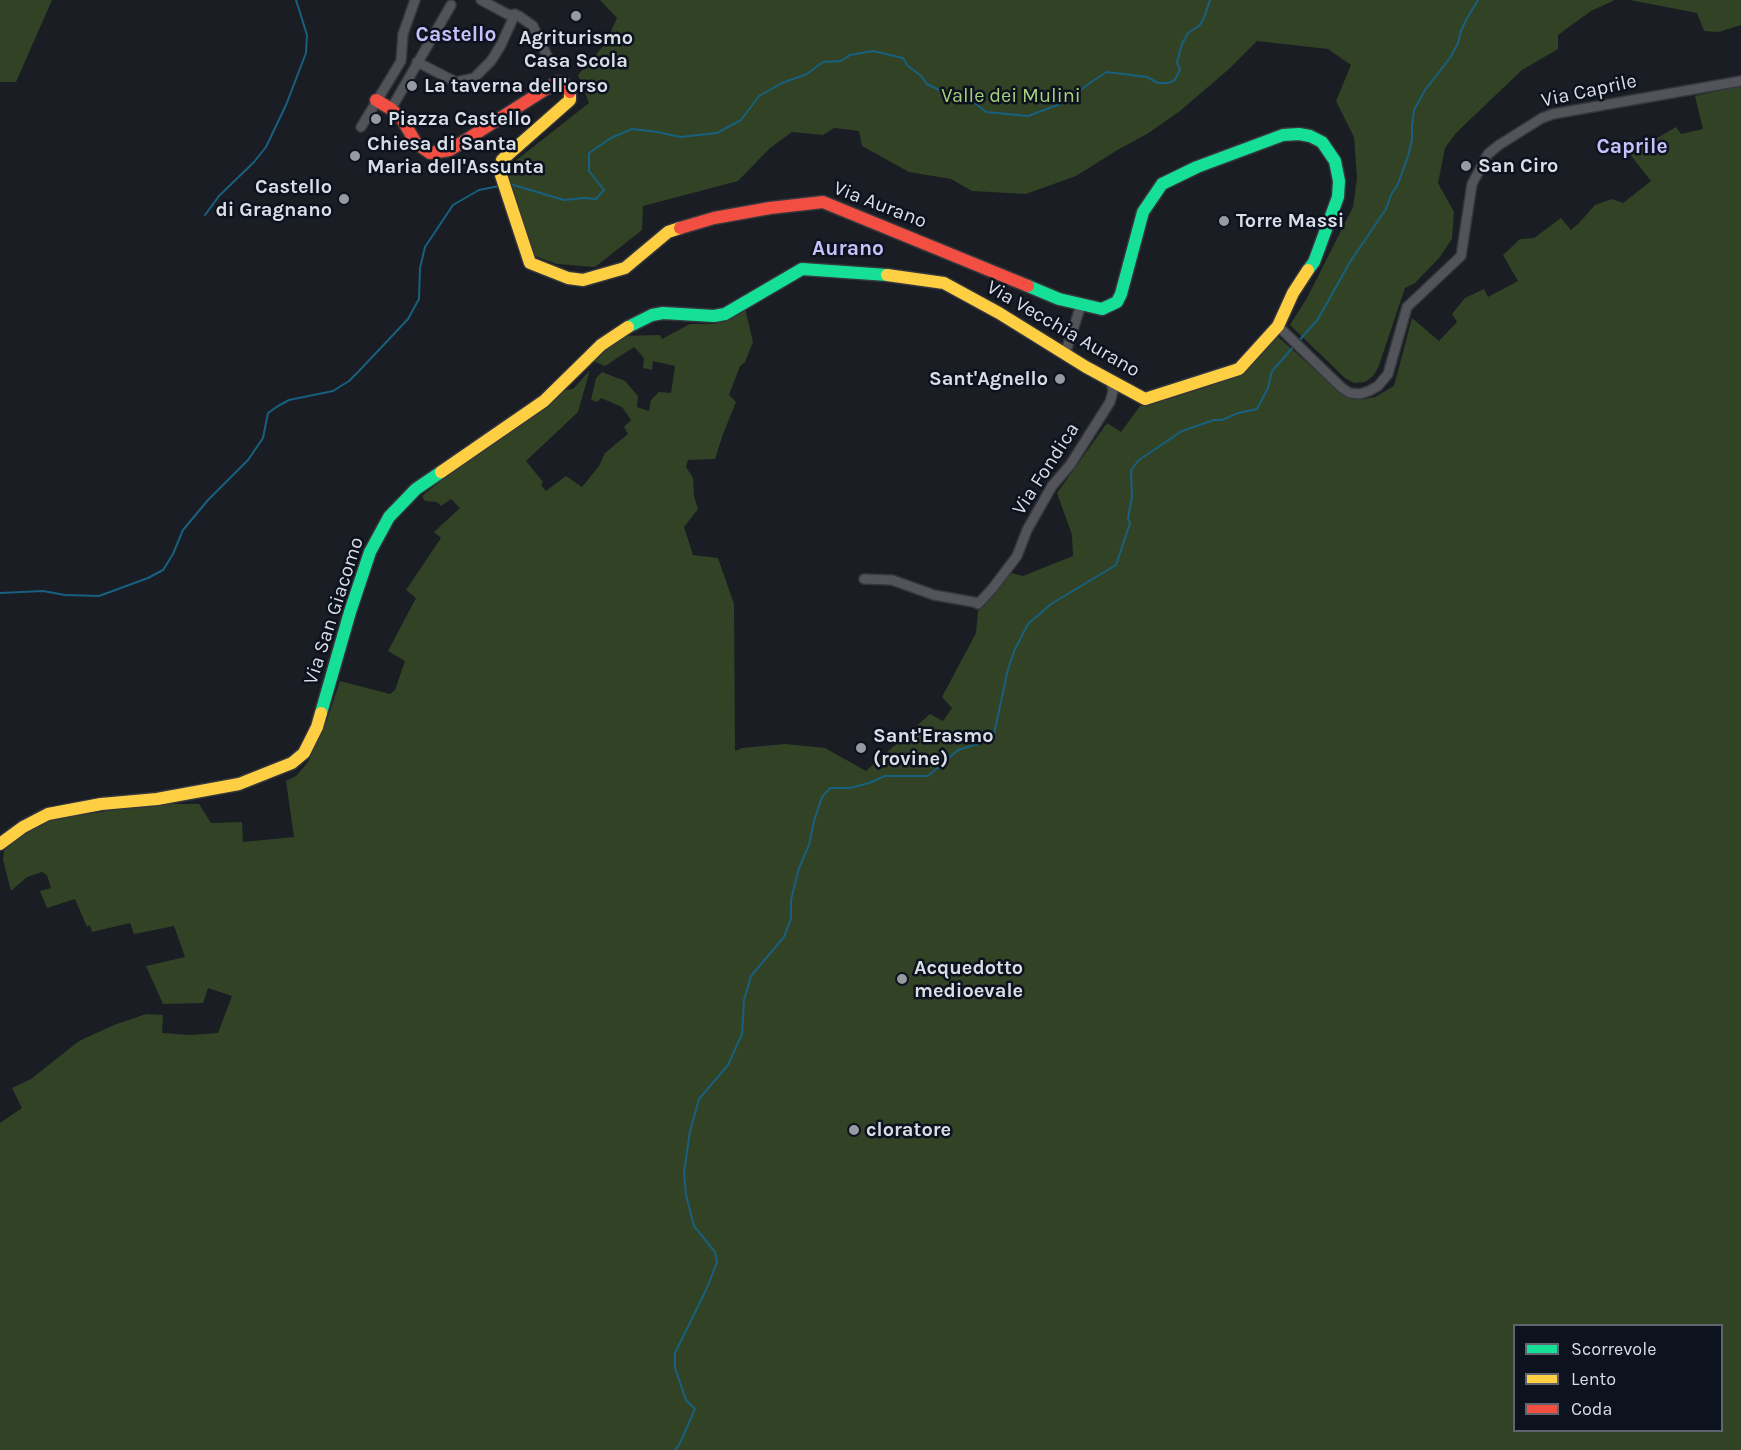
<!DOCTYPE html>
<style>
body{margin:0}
#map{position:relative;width:1741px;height:1450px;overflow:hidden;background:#1a1d24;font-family:Karla,sans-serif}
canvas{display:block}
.legend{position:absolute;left:1513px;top:1324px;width:210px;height:108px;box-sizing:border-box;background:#0d131e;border:2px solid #5f646e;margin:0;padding:8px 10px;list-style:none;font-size:18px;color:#d9dde6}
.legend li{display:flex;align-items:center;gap:12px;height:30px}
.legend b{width:30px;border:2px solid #5f646e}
</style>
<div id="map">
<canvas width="1741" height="1450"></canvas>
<ul class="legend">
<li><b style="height:8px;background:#16e098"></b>Scorrevole</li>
<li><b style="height:8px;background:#ffcf43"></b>Lento</li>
<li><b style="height:8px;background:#f24e42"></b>Coda</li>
</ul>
</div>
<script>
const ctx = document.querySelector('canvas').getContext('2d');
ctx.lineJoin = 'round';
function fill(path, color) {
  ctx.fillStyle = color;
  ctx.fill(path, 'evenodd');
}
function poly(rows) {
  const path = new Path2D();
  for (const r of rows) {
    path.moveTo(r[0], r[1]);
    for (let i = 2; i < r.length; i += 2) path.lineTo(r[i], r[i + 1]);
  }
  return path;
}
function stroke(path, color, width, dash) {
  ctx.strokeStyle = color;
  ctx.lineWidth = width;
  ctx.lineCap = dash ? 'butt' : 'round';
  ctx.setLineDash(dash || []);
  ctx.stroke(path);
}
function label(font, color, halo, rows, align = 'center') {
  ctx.font = font + ' Karla,sans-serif';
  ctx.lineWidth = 5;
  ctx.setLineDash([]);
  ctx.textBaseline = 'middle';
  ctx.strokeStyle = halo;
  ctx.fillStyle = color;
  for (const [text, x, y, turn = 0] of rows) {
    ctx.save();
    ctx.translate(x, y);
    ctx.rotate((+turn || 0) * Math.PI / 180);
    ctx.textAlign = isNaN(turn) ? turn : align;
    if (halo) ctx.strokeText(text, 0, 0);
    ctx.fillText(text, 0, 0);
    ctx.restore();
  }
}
const green = poly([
 [0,0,52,0,16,82,0,82],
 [600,0,1615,0,1591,11,1558,35,1558,49,1522,70,1456,133,1445,148,1438,183,1454,212,1452,239,1439,258,1415,283,1405,288,1378,368,1373,376,1365,382,1354,383,1345,378,1290,325,1307,298,1353,207,1357,178,1354,137,1336,101,1351,65,1328,49,1257,41,1229,69,1180,111,1147,134,1119,149,1076,176,1026,194,972,191,951,179,909,172,862,146,859,131,834,128,823,135,792,132,770,148,738,181,643,206,642,230,595,267,557,264,532,255,505,169,589,103,578,75,605,44,617,18],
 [1630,0,1741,0,1741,25,1719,32,1704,31,1697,13],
 [1741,85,1741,1450,0,1450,0,1123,22,1108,12,1088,31,1079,79,1041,114,1025,146,1014,163,1015,162,1033,190,1035,218,1033,232,996,208,988,203,1003,163,1004,146,966,185,957,174,926,134,934,130,923,92,932,90,925,87,927,75,899,47,908,40,891,51,888,47,875,42,872,27,877,11,891,3,860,4,851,28,827,44,822,80,815,157,804,199,804,211,823,242,822,243,842,294,837,286,781,296,776,308,762,327,720,340,681,390,694,395,690,405,661,388,651,416,598,406,590,441,538,434,532,460,508,451,499,441,506,437,502,425,501,422,496,467,460,565,390,573,389,590,370,578,412,526,461,543,482,541,485,546,491,566,476,582,487,599,466,605,453,628,434,624,427,631,420,622,407,601,398,597,402,591,400,596,378,602,372,625,381,638,396,637,407,649,411,651,400,659,392,671,393,675,366,653,361,652,370,643,368,644,358,634,347,605,366,593,361,607,345,620,336,660,335,662,339,690,324,715,324,745,308,753,342,745,362,740,366,729,395,736,402,723,434,715,459,688,460,686,467,693,478,694,496,698,509,684,527,693,555,718,558,734,604,735,751,742,748,785,744,825,748,866,771,930,714,943,721,952,708,942,697,976,633,978,611,1011,573,1023,576,1073,556,1072,535,1057,493,1107,423,1121,432,1140,406,1147,403,1182,395,1244,374,1262,349,1277,336,1339,391,1361,400,1375,397,1394,386,1412,318,1439,341,1457,322,1452,314,1465,298,1484,289,1488,297,1518,281,1503,255,1520,239,1534,238,1561,218,1571,230,1579,223,1595,205,1612,199,1623,203,1651,181,1621,143,1630,139,1640,143,1652,141,1676,127,1681,134,1703,129,1695,96],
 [1514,1326,1722,1326,1722,1430,1514,1430]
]);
const stream = poly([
 [510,184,564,200,584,198,596,199,604,190,589,171,589,153,611,138,632,129,658,132,680,137,717,133,741,120,759,96,782,83,807,74,823,62,841,61,850,55,873,51,903,58,907,65,921,76,927,84,957,99,975,103,986,112,1028,116,1063,103,1094,80,1107,72,1147,77,1158,83,1167,83,1174,81,1180,70,1177,62,1182,44,1188,33,1199,26,1204,18,1210,0],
 [205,215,219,196,254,162,266,147,286,105,306,53,307,35,296,0],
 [1298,342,1318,319,1350,262,1386,209,1391,195,1398,184,1408,156,1412,140,1412,126,1414,110,1425,90,1450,58,1458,43,1461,31,1466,20,1478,0],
 [0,593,43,591,65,595,99,596,148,578,163,570,173,554,183,530,208,500,248,460,263,438,268,413,278,406,289,400,333,391,349,381,359,371,408,319,414,308,419,299,420,268,425,247,453,205,479,190,499,186],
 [675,1450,680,1443,695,1409,686,1400,675,1368,675,1353,707,1288,717,1262,715,1252,694,1226,686,1195,684,1173,690,1131,699,1099,728,1065,742,1034,744,1000,751,976,784,937,791,918,791,900,799,868,809,845,814,821,822,797,830,788,850,788,869,783,885,776,928,776,958,750,984,742,994,734,1008,669,1015,649,1028,624,1051,604,1116,565,1130,523,1128,518,1132,497,1131,470,1139,460,1182,431,1214,420,1222,420,1238,413,1257,409,1268,388,1272,371,1294,346]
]);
const street = poly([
 [481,0,507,14,519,16,533,26,548,58],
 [417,62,456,82,474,78,491,61,501,45,515,14],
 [391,109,451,5],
 [361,127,401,61,403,34,415,0],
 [1278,326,1342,388,1350,393,1360,394,1369,391,1378,386,1388,374,1407,307,1461,256,1472,184,1488,154,1499,145,1542,118,1553,114,1741,81],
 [1065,354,1081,305],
 [864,579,892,580,934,595,979,603],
 [978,604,992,589,1017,556,1027,530,1052,486,1070,465,1110,402,1113,391,1111,380]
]);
const fast = poly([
 [1028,286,1059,299,1102,309,1117,302,1121,294,1143,212,1162,184,1197,167,1283,135,1299,134,1310,136,1322,142,1335,161,1339,181,1338,197,1314,262,1308,270],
 [628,327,652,315,663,313,714,316,725,314,802,269,887,275],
 [321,713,350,612,370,552,389,517,416,489,441,472]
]);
const slow = poly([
 [570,92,570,100,502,160,500,172,530,263,568,278,583,280,625,268,668,232,680,228],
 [887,275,944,283,999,313,1086,367,1145,399,1239,369,1278,326,1293,293,1308,270],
 [441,472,544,401,601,345,628,327],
 [0,844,23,827,48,814,101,804,157,799,239,784,292,763,304,753,317,727,321,713]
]);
const jam = poly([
 [376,100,391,109,402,119,416,143,430,153,450,150,557,82,564,83,570,92],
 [680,228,714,218,770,208,823,202,1028,286]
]);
const markers = [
 [576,16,6,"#969aa2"],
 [412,86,6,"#969aa2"],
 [376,119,6,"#969aa2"],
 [355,156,6,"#969aa2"],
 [1466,166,6,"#969aa2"],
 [344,199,6,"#969aa2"],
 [1224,221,6,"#969aa2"],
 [1060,379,6,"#969aa2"],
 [861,748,6,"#969aa2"],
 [902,979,6,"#969aa2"],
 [854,1130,6,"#969aa2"]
];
const poiNames = [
 ["Agriturismo",576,38,"center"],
 ["Casa Scola",576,61,"center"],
 ["La taverna dell'orso",424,86],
 ["Piazza Castello",388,119],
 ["Chiesa di Santa",367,144],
 ["Maria dell'Assunta",367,167],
 ["San Ciro",1478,166],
 ["Castello",332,187,"right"],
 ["di Gragnano",332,210,"right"],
 ["Torre Massi",1236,221],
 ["Sant'Agnello",1048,379,"right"],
 ["Sant'Erasmo",873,736],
 ["(rovine)",873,759],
 ["Acquedotto",914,968],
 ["medioevale",914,991],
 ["cloratore",866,1130]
];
const streetNames = [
 ["Via Caprile",1589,91,-12],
 ["Via Aurano",880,205,21],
 ["Via Vecchia Aurano",1063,329,30],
 ["Via Fondica",1046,469,-57],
 ["Via San Giacomo",334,611,-72]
];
const parkNames = [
 ["Valle dei Mulini",1011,96]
];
const neighbourhoodNames = [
 ["Castello",456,35],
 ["Caprile",1632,147],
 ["Aurano",848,249]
];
fill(green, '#324225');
stroke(stream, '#17607f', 2);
stroke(street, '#34373c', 12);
stroke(fast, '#34373c', 15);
stroke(slow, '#34373c', 15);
stroke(jam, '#34373c', 15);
stroke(street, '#52545a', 9);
stroke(fast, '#16e098', 12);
stroke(slow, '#ffcf43', 12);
stroke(jam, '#f24e42', 12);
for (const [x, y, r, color] of markers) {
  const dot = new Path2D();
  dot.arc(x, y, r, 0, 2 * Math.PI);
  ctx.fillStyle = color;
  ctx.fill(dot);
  stroke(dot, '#0d131e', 2);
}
label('bold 20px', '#d9dde6', '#0d131e', poiNames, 'left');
label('20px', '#d9dde6', '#0d131e', streetNames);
label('20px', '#a5d07c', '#0d131e', parkNames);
label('bold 21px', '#c8c0fa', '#0d131e', neighbourhoodNames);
</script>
